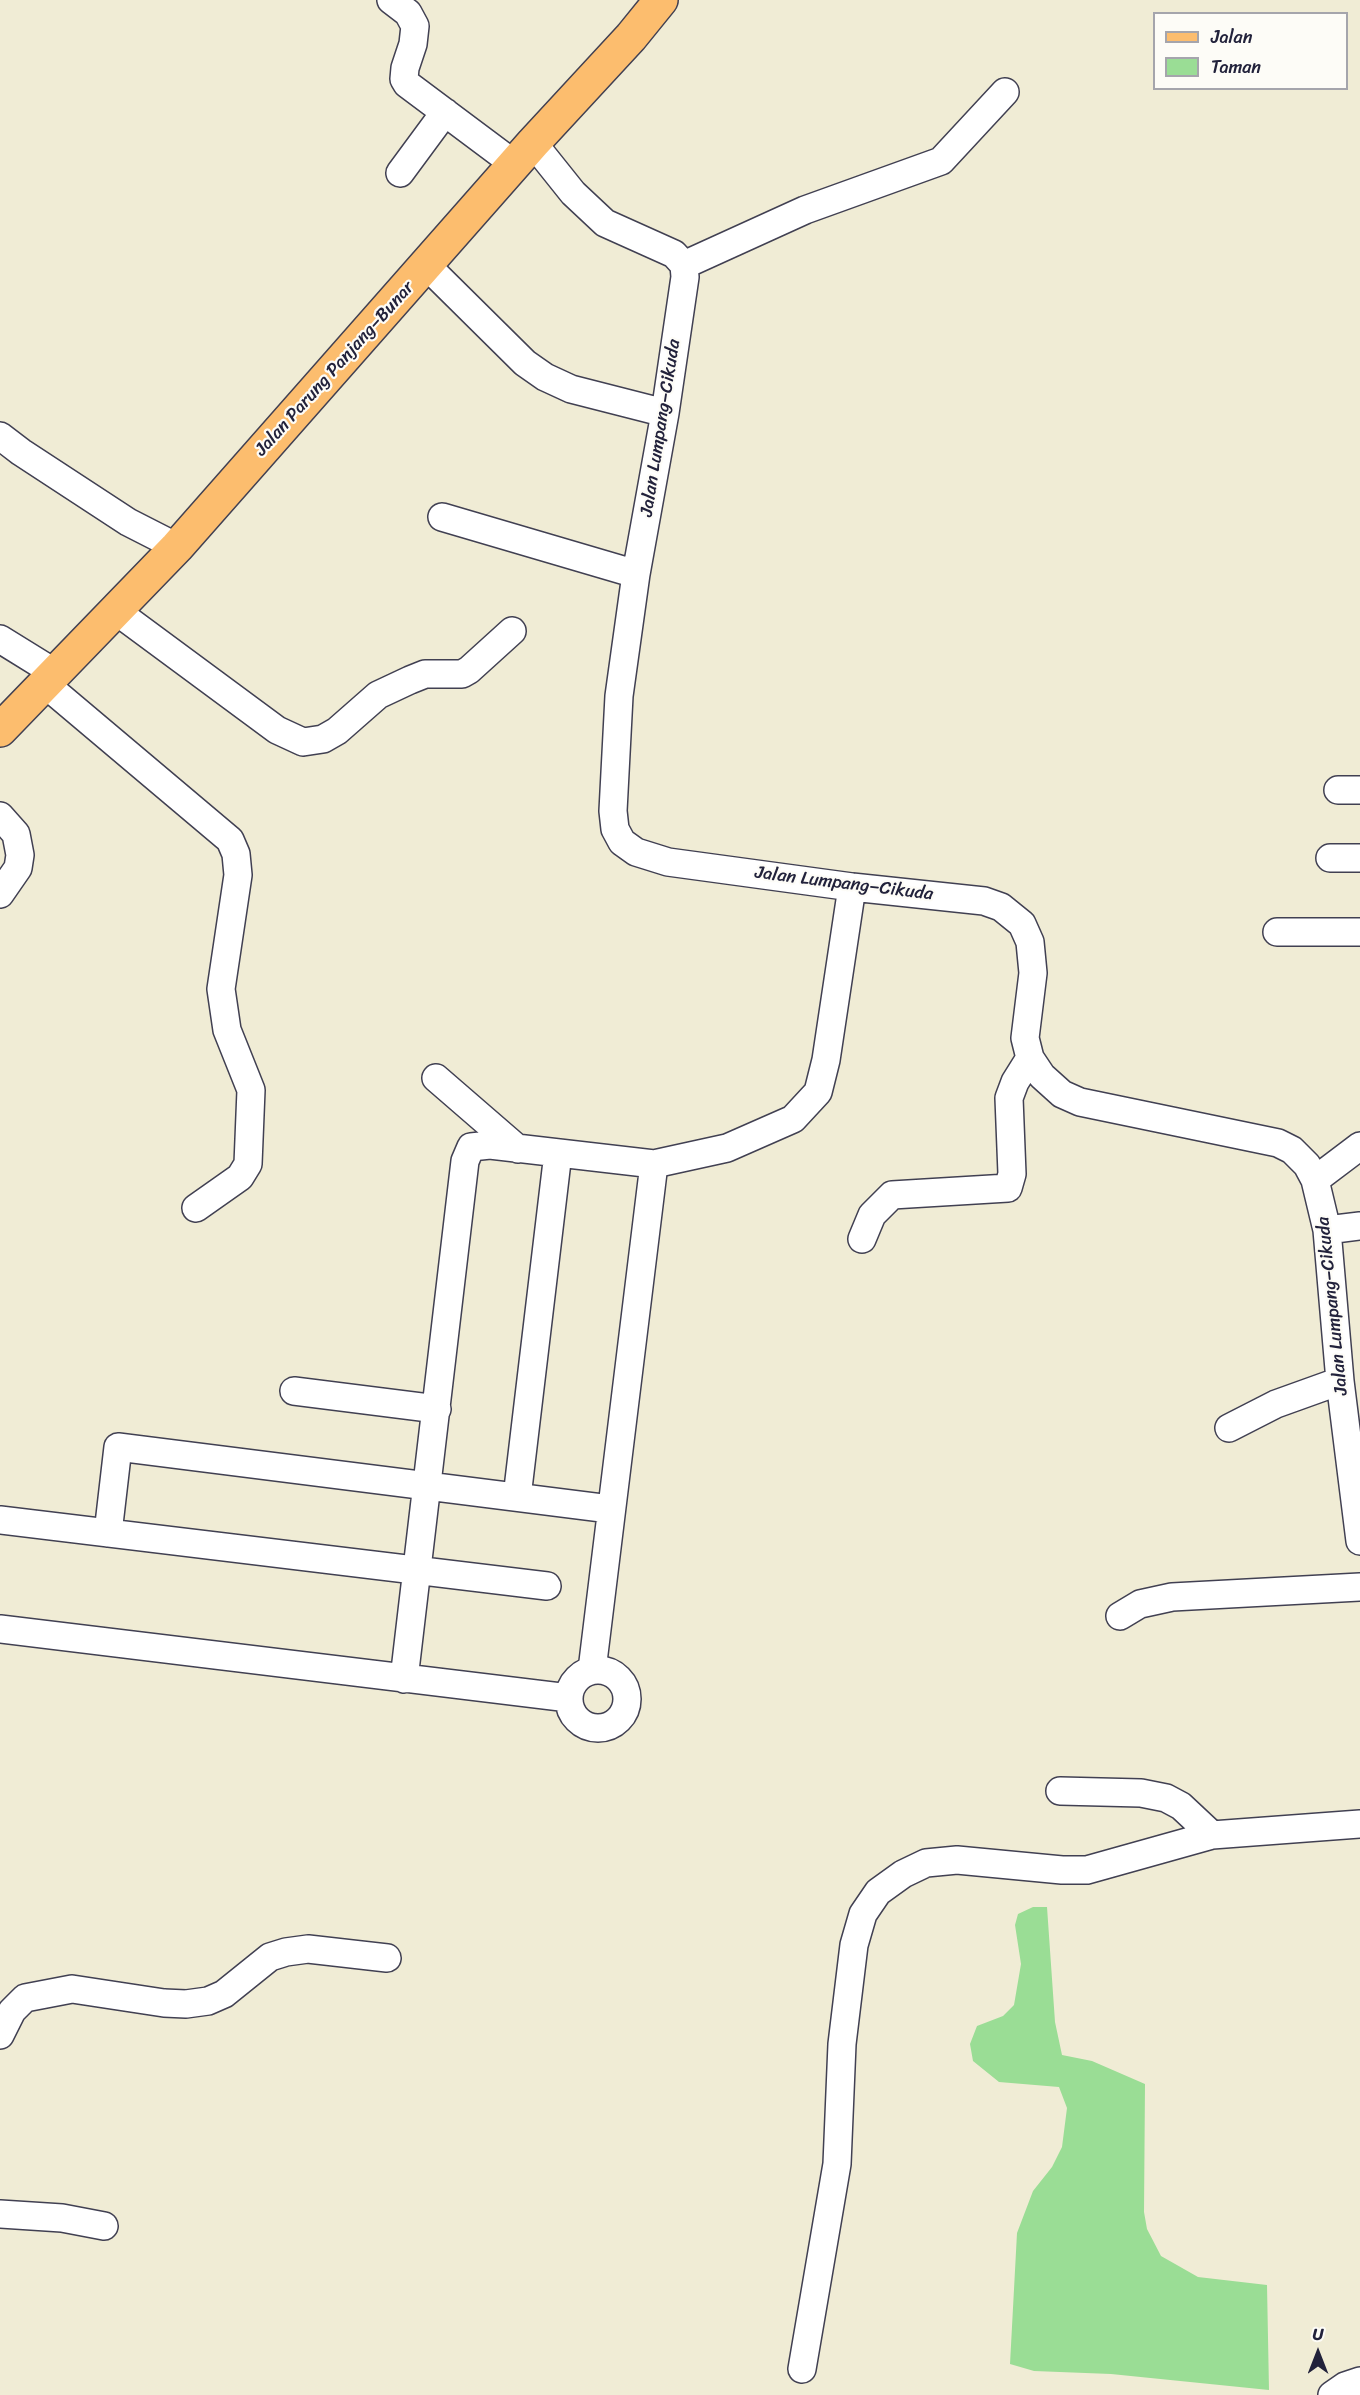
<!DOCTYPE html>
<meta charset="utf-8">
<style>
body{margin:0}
#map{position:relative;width:1360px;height:2395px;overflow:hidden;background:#f0ecd5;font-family:Sriracha,sans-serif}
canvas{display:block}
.legend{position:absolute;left:1153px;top:12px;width:195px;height:78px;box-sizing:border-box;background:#fdfcf7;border:2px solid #a5a5ac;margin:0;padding:8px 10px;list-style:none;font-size:18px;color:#22223b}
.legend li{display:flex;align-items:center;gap:12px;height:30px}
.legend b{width:30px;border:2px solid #a5a5ac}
.north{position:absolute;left:1288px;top:2323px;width:60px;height:60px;-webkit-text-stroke:4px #fdfcf7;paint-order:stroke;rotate:0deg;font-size:16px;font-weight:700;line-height:24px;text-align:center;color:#22223b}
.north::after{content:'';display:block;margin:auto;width:21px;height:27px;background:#22223b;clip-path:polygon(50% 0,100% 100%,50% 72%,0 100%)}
</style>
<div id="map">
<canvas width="1360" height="2395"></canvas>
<ul class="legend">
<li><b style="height:8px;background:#fcbd6e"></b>Jalan</li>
<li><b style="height:16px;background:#9add95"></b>Taman</li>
</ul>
<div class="north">U</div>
</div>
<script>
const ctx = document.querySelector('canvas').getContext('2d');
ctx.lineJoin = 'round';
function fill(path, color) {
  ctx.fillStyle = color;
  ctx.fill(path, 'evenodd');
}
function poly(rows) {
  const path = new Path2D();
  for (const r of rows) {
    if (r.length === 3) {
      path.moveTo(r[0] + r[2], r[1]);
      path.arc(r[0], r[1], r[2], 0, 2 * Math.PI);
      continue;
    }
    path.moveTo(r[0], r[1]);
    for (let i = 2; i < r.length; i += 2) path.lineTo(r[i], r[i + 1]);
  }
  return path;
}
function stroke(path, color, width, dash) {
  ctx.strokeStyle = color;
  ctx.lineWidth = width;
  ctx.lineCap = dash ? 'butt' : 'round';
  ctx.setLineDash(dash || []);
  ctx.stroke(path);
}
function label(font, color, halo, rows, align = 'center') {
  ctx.font = font + ' Sriracha,sans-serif';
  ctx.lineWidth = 4.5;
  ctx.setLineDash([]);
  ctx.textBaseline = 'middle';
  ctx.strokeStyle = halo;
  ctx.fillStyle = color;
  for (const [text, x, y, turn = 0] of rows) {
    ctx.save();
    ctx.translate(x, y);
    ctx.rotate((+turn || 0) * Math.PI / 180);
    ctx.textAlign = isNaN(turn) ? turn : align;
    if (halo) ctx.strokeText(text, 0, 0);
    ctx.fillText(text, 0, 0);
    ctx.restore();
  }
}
const green = poly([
 [1033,1907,1047,1907,1055,2022,1062,2055,1092,2061,1145,2084,1144,2212,1147,2229,1161,2256,1198,2277,1267,2285,1269,2390,1111,2374,1034,2371,1010,2364,1017,2233,1033,2191,1052,2167,1062,2147,1067,2108,1059,2087,999,2082,973,2061,970,2044,977,2026,1003,2016,1014,2005,1021,1964,1015,1925,1018,1914]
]);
const minor = poly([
 [391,0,408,13,415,26,413,44,405,68,404,79,407,84,514,164],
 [533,143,573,193,605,223,674,254,684,265,685,277,665,413,636,574,619,696,613,811,615,829,622,842,636,852,668,862,852,887,984,901,1001,907,1022,924,1030,942,1033,973,1025,1038,1030,1058,1042,1076,1062,1094,1080,1102,1278,1143,1292,1150,1307,1165,1315,1180,1327,1230,1340,1381,1360,1541],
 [400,173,445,112],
 [684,265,805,210,941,161,1005,92],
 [427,266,525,363,545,377,571,389,665,413],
 [0,436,21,452,128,522,177,547],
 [442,517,636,574],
 [116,611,277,730,303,742,323,739,337,731,378,695,410,680,425,674,462,674,469,670,512,631],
 [0,639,55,673],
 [45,684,230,840,236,854,238,875,221,989,227,1030,251,1090,248,1164,240,1177,196,1208],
 [1338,790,1360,790],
 [0,816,16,834,20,855,18,868,0,894],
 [1330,858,1360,858],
 [1277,932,1360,932],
 [436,1078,518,1149],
 [1315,1180,1360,1146],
 [1327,1230,1360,1226],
 [862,1239,872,1215,892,1195,1008,1188,1012,1174,1009,1098,1015,1082,1030,1058],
 [294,1391,437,1409],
 [1229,1428,1276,1404,1340,1381],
 [517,1497,558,1153],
 [0,1520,547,1586],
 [108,1533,118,1447,610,1509],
 [1120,1616,1140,1604,1172,1597,1360,1587],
 [0,1629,569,1698],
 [598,1699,29],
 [592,1670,654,1164],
 [404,1679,465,1161,471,1147,490,1145,654,1164,727,1148,793,1119,818,1092,826,1060,852,887],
 [1060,1791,1141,1793,1166,1798,1181,1806,1212,1835],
 [0,2035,12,2011,25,1998,72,1989,164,2003,186,2004,208,2001,224,1994,270,1957,286,1952,308,1949,387,1958],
 [0,2214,62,2218,104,2226],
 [802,2369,837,2164,842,2044,854,1945,863,1914,878,1892,903,1874,926,1863,957,1860,1062,1870,1087,1870,1212,1835,1360,1824],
 [1332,2395,1345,2386,1360,2381]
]);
const major = poly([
 [0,730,177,547,533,143,631,37,661,0]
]);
const streetNames = [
 ["Jalan Parung Panjang–Bunar",335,369,-48],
 ["Jalan Lumpang–Cikuda",661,428,-81],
 ["Jalan Lumpang–Cikuda",844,884,7],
 ["Jalan Lumpang–Cikuda",1333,1306,-96]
];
fill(green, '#9add95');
stroke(minor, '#414052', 30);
stroke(major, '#414052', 36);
stroke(minor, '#fff', 27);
stroke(major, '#fcbd6e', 33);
label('18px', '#22223b', '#fdfcf7', streetNames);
</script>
